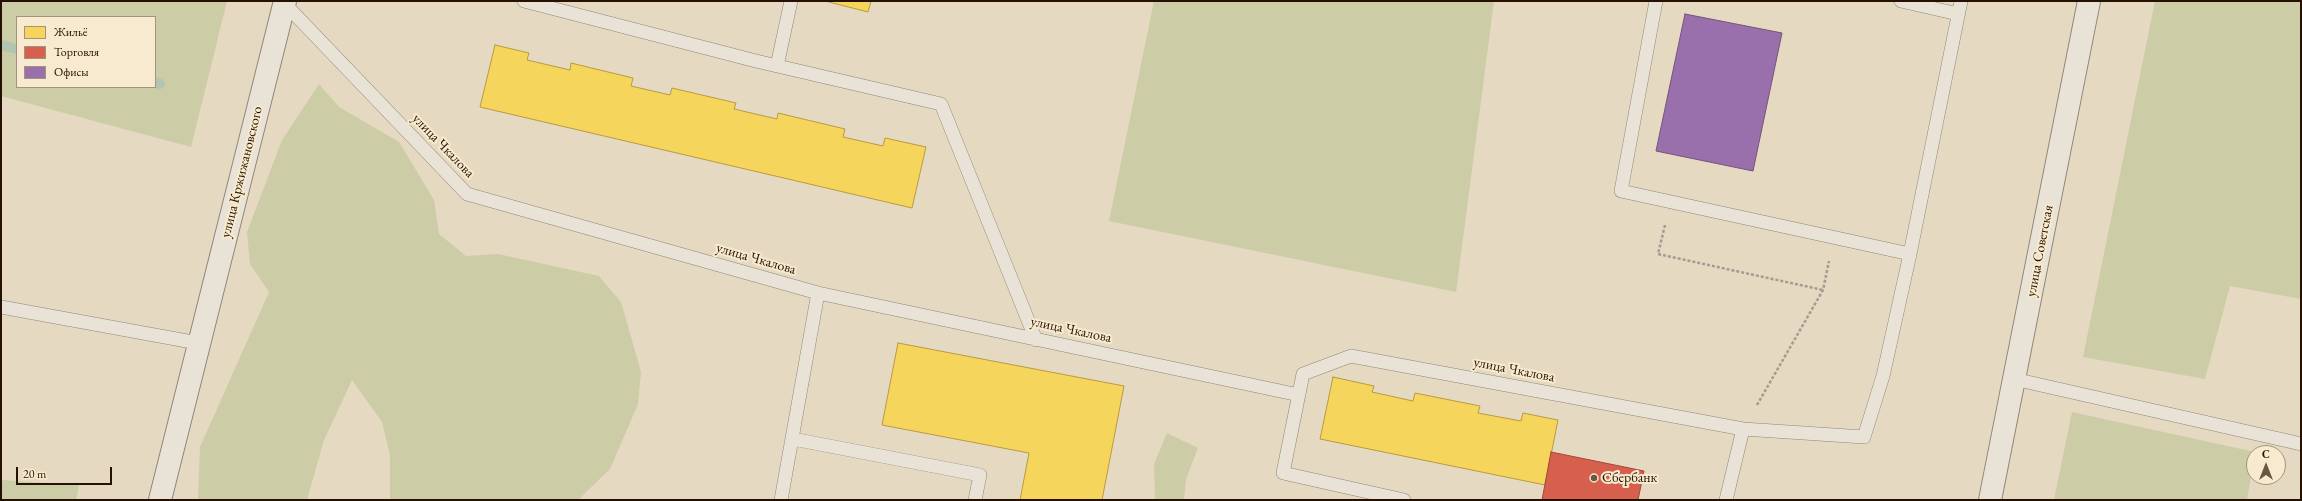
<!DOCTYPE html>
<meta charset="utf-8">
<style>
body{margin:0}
#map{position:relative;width:2302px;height:501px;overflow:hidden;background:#e5d9c2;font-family:"EB Garamond",serif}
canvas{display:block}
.frame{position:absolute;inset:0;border:2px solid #261000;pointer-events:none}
.legend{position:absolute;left:16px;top:16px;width:140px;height:72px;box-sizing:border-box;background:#f7eace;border:1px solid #a3937c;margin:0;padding:5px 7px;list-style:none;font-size:12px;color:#261000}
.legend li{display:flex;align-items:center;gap:8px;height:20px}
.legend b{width:20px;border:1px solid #a3937c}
.north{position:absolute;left:2246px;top:445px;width:40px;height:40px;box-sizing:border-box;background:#f7eace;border:1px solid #a3937c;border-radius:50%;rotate:0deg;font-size:11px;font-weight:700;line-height:16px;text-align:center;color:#261000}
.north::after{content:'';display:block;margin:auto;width:14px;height:18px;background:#695644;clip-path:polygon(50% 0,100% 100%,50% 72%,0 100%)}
.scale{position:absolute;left:16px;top:467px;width:96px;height:18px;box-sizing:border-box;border:2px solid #261000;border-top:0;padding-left:5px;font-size:12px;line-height:14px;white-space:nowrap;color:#261000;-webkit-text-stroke:3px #f7eace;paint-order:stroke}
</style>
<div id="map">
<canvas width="2302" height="501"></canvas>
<div class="frame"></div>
<ul class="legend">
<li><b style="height:11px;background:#f6d55c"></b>Жильё</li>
<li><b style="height:11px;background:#d6604d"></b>Торговля</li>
<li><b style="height:11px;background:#9970ab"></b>Офисы</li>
</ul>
<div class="north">С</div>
<div class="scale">20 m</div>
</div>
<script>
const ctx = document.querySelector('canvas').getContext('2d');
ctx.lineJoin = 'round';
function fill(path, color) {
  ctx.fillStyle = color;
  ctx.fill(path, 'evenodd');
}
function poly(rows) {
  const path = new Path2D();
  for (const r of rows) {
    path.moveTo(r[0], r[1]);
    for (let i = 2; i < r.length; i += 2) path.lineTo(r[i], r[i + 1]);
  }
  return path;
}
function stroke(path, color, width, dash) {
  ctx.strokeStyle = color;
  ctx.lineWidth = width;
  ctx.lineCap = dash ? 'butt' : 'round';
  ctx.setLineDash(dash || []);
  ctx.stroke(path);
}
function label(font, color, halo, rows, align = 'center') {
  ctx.font = font + ' "EB Garamond",serif';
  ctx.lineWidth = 4;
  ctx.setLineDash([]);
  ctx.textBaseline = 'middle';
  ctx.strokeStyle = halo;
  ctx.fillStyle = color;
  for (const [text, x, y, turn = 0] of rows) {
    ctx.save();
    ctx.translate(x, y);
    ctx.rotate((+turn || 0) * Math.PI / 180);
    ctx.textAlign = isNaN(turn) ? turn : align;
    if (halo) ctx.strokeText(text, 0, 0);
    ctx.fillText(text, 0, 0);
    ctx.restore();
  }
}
const green = poly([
 [1,1,227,1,191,147,1,96],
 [17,17,155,17,155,87,17,87],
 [1154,1,1494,1,1456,292,1109,221],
 [2155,1,2301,1,2301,299,2230,286,2205,379,2083,357],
 [319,84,339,107,399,142,434,200,439,234,466,256,498,254,599,276,621,302,641,372,638,404,610,469,578,500,390,500,390,455,382,422,352,380,324,440,307,500,198,500,200,447,269,292,250,264,247,232,282,140],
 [2072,412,2255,452,2247,500,2054,500],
 [1167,433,1198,448,1186,479,1184,500,1155,500,1154,464],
 [1,480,79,485,76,500,1,500]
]);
const homes = poly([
 [825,1,871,1,868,12,825,1],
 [495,45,529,53,527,60,570,70,571,63,633,78,631,86,670,95,672,88,736,103,734,109,777,119,778,113,845,129,843,137,883,146,885,138,926,147,912,208,480,107,495,45],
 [898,343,1124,386,1102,500,1020,500,1029,453,882,425,898,343],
 [1333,377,1374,386,1372,392,1413,401,1415,393,1480,406,1478,413,1521,421,1523,413,1558,420,1545,485,1320,439,1333,377]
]);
const shops = poly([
 [1551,452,1644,471,1638,500,1542,500,1551,452]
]);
const offices = poly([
 [1685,14,1782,33,1753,171,1656,151,1685,14]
]);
const stream = poly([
 [1,45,17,49],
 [155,82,160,84]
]);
const path = poly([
 [1665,225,1658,254,1823,290],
 [1757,405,1823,290,1829,261]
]);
const service = poly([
 [524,1,756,61,941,104,1036,340],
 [1656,1,1621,191,1910,254],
 [1901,1,1958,14],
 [284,3,467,194,818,293,1299,395],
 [777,66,791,1],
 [1,307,198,343],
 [2014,379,2301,444],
 [793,439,980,475,975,500],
 [781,500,818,293],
 [1404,500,1283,473,1303,374,1351,356,1743,429,1864,437,1883,376,1910,254,1961,1],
 [1726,500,1743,429]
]);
const minor = poly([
 [160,500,285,1]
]);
const tertiary = poly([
 [1990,500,2089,1]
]);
const markers = [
 [1594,478,4,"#695644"]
];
const streetNames = [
 ["улица Чкалова",443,146,46],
 ["улица Кржижановского",242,172,-76],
 ["улица Советская",2040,251,-79],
 ["улица Чкалова",756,259,16],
 ["улица Чкалова",1071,330,12],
 ["улица Чкалова",1514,370,11]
];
const poiNames = [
 ["Сбербанк",1602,478]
];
fill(green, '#cccca6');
fill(homes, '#f6d55c');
stroke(homes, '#b89a40', 1);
fill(shops, '#d6604d');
stroke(shops, '#a14836', 1);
fill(offices, '#9970ab');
stroke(offices, '#765378', 1);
stroke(stream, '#b1c5b1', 10);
stroke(service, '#908678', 14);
stroke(minor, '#908678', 24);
stroke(tertiary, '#908678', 24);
stroke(path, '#a29c92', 2.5, [3, 2]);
stroke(service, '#e9e3d7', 13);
stroke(minor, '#e9e3d7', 22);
stroke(tertiary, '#e9e3d7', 22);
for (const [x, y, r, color] of markers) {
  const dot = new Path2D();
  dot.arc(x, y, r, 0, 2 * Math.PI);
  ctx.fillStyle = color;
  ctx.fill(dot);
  stroke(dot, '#f7eace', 1.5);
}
label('14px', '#261000', '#f7eace', streetNames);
label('14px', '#261000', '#f7eace', poiNames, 'left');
</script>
